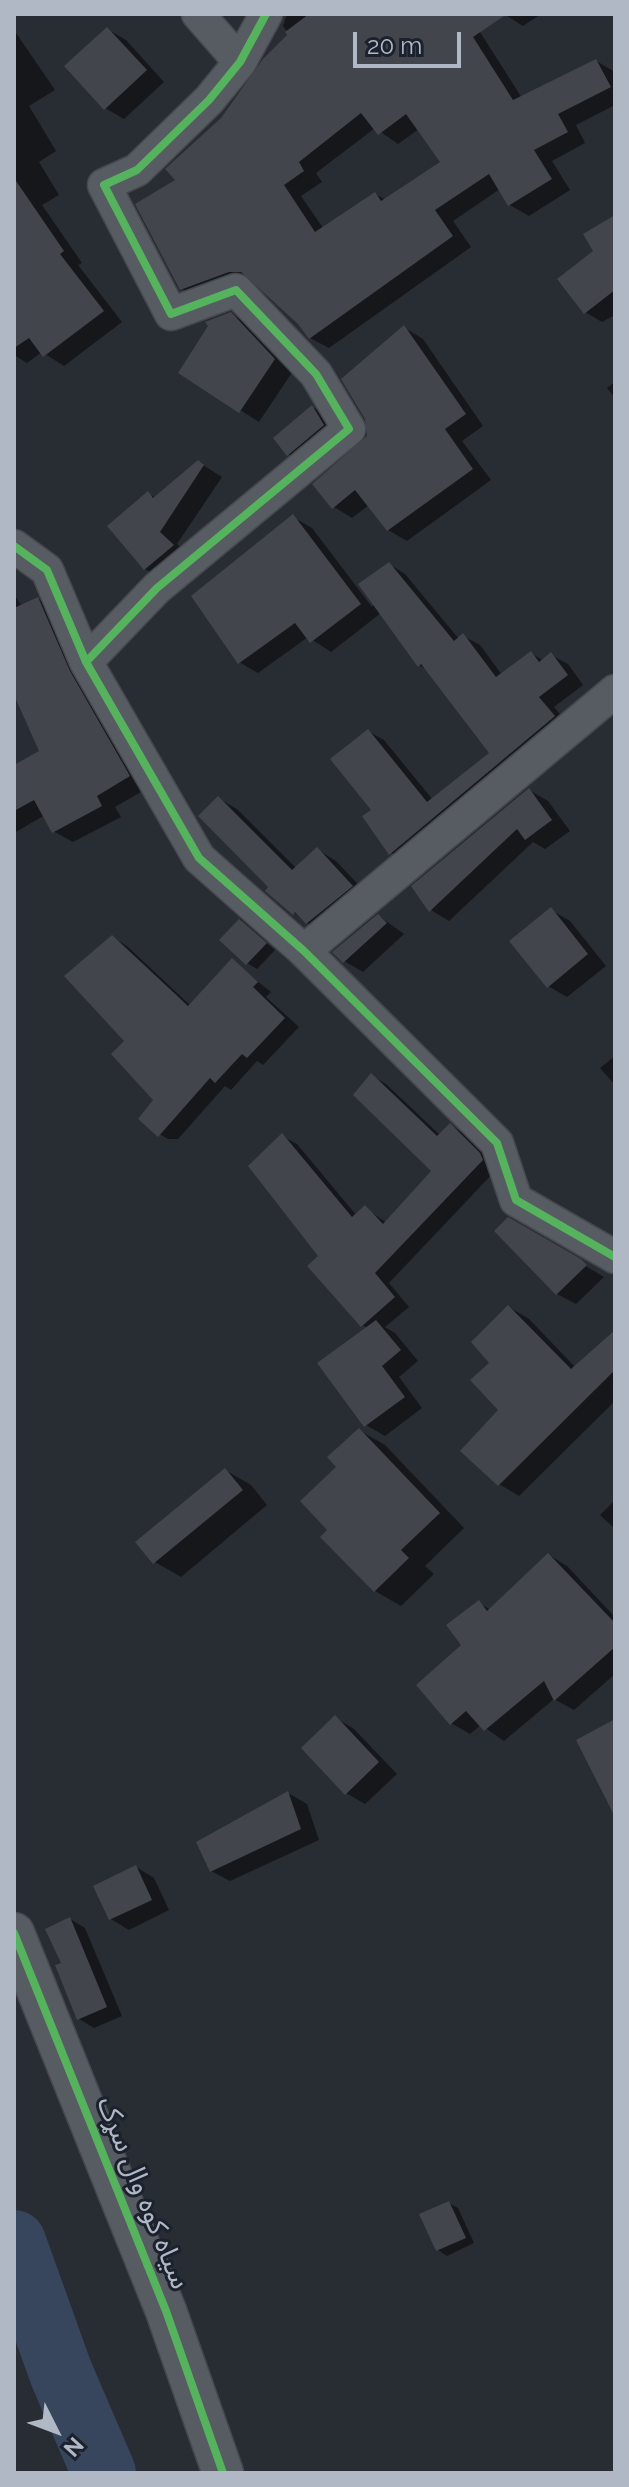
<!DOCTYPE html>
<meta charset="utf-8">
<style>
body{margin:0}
#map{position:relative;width:629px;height:2487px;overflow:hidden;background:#282c33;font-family:Raleway,sans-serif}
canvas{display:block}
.frame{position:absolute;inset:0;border:16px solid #b1b8c5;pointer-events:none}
.north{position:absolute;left:16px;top:2391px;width:80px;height:80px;-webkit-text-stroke:6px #1c222d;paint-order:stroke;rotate:132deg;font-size:22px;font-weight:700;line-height:32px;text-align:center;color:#b1b8c5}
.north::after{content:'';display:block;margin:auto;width:28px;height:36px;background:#b1b8c5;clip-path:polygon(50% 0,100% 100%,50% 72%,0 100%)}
.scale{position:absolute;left:353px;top:32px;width:108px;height:36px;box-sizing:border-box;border:4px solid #b1b8c5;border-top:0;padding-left:10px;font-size:24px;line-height:28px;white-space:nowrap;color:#b1b8c5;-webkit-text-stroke:6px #1c222d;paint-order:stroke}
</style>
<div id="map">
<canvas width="629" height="2487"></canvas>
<div class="frame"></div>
<div class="north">N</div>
<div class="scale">20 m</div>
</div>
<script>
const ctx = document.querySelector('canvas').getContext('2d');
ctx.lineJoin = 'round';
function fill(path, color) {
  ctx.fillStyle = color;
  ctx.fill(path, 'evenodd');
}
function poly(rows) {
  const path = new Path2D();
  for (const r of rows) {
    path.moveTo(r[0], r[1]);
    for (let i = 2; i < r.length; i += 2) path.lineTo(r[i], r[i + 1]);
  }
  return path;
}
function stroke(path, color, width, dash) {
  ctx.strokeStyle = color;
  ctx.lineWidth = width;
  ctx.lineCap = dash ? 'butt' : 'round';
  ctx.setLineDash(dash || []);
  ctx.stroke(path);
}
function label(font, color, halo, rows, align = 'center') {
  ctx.font = font + ' Raleway,"Noto Sans Arabic",sans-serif';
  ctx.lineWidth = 6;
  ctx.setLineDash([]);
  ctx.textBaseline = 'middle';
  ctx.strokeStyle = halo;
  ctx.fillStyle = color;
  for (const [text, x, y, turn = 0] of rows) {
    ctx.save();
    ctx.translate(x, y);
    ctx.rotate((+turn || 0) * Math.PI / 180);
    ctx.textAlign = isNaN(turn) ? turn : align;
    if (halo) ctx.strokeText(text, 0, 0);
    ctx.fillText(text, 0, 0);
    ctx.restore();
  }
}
const shadow = poly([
 [287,14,426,14,480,32,522,98,596,61,615,72,615,105,576,125,585,143,552,161,570,190,529,216,510,205,500,189,453,221,471,247,329,348,310,338,300,323,255,282,201,300,182,289,178,181,290,35,283,26],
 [375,128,398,144,419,129,442,163,386,200,375,194,323,228,301,196,322,182,316,173],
 [504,14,541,14,523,26],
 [107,29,126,40,164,82,124,119,105,108],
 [14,30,55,90,29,106,56,151,39,162,59,195,42,205,82,263,78,265,122,322,64,366,42,352,27,363,14,355],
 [615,218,615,315,602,322,585,312,595,251],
 [231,314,250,325,293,371,259,422,180,372],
 [405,328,423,339,483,426,462,441,491,480,407,541,388,530,369,505,352,518,334,507,369,437],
 [615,382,615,398,607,388],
 [312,407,322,412,333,431,298,459,288,454],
 [198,462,222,477,177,544,191,556,164,579,145,569,149,494,156,498],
 [293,517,312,528,372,607,389,564,405,574,459,639,463,636,480,645,502,675,531,653,544,661,551,655,568,664,583,685,554,707,570,726,407,863,391,853,374,810,368,731,384,740,433,800,492,753,429,671,419,665,381,613,331,652,308,637,258,673,239,662],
 [14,595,22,606,38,599,57,610,148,788,115,807,121,817,73,842,53,831,45,815,14,833,14,767,41,751,14,690],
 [529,790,548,801,570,831,545,849,533,842,449,921,431,910],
 [218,798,237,809,297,869,318,850,336,861,370,897,326,934,307,923,268,891,271,887],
 [551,910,570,921,606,966,567,997,548,986],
 [379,916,404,934,363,972,344,961],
 [239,921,275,950,257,969,247,963],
 [112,937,127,946,191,1006,232,961,271,992,266,997,299,1027,263,1065,257,1061,231,1090,225,1086,178,1139,168,1139,153,1130,156,1100,127,1041],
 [615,1056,615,1085,600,1068],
 [372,1076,386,1084,441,1136,450,1125,465,1134,497,1169,389,1283,409,1307,385,1327,395,1333,418,1361,399,1377,422,1408,385,1436,366,1425,368,1328,362,1325,321,1257,282,1136,297,1144,357,1216,365,1208,387,1223,434,1171],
 [508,1220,604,1277,576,1304,557,1294],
 [509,1307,529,1319,576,1368,615,1333,615,1401,519,1496,499,1484],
 [359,1430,385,1445,464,1528,425,1566,434,1574,401,1606,375,1591,330,1530,339,1467],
 [225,1470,251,1485,267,1505,181,1577,155,1562],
 [615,1500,615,1529,600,1515],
 [549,1555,567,1566,615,1617,615,1674,574,1710,554,1699,504,1741,481,1725,470,1734,451,1723,464,1646,479,1603,491,1610],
 [336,1718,354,1729,397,1774,365,1804,346,1793],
 [288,1793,307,1804,319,1840,230,1881,211,1871],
 [136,1867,154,1878,169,1910,129,1930,111,1919],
 [70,1919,85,1928,122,2016,94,2028,79,2019,64,1964],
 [449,2203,458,2208,474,2243,447,2256,438,2250]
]);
const river = poly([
 [14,2242,61,2373,104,2473]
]);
const building = poly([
 [309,14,507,14,473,37,513,100,596,59,611,87,558,114,568,132,534,150,552,179,508,206,489,174,435,210,453,236,309,339,298,324,241,272,229,272,180,290,135,204,175,180,165,169,221,118,263,59,287,35,285,32],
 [361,113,378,135,406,114,440,162,381,201,375,192,315,232,284,185,304,171,299,162],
 [107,27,147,70,104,110,64,66],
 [14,178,64,251,60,254,104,311,43,357,29,338,14,348],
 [615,215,615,290,584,314,557,279,593,251,583,234],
 [231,312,275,359,239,413,178,373,208,326,205,322],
 [404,325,466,414,445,429,473,469,387,531,355,490,332,509,312,484,367,436,365,419,341,379],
 [312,405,324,425,287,456,273,438],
 [198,460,204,465,160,532,174,545,144,570,107,526,148,491,153,498],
 [293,514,361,604,310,643,295,623,238,664,191,596],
 [389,562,454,641,463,633,496,677,531,651,539,662,551,652,568,675,539,697,555,716,389,855,362,816,371,810,330,759,368,729,427,802,489,753,421,664,418,667,358,584],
 [38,597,70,671,130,776,97,796,102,806,52,833,34,800,14,811,14,765,39,751,14,695,14,608],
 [529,788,552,820,525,840,517,829,429,912,411,886],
 [218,796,292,870,317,847,353,886,306,924,295,912,293,915,265,891,268,887,198,816],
 [551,907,588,954,547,988,509,941],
 [378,914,387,923,343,963,332,952],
 [239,919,267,943,246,965,219,940],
 [112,935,188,1006,232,958,258,982,253,987,285,1018,247,1058,242,1054,215,1083,210,1078,158,1137,138,1119,153,1100,111,1054,124,1041,64,976],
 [371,1073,437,1136,450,1123,480,1153,483,1160,375,1273,395,1297,361,1327,307,1266,318,1256,248,1166,282,1133,352,1217,365,1205,383,1224,431,1171,353,1095],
 [508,1217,581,1259,587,1265,556,1295,494,1231],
 [508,1305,571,1369,615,1330,615,1370,498,1486,460,1451,498,1410,470,1380,489,1363,471,1342],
 [376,1320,401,1350,382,1366,405,1397,364,1427,317,1363],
 [359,1428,440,1513,401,1550,409,1558,374,1592,320,1537,327,1530,300,1501,336,1467,327,1457],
 [225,1468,243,1490,153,1564,135,1542],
 [548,1553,615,1623,615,1647,554,1701,544,1681,484,1731,466,1711,450,1725,416,1685,461,1645,446,1625,479,1600,487,1611],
 [335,1715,379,1762,345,1795,301,1748],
 [615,1719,615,1817,576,1740],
 [288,1791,301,1829,210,1872,196,1842],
 [136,1865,152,1900,109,1920,93,1886],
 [70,1917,107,2007,77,2020,55,1965,61,1963,45,1929],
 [449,2201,466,2238,436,2251,419,2214]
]);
const minor = poly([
 [198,14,240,62],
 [14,546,47,570,86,662,199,858,304,951,497,1143,516,1200,615,1257],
 [86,662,157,588,349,429,316,374,236,290,171,314,104,185,137,170,209,100,240,62,266,14],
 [304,951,615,691]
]);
const tertiary = poly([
 [14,1933,166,2311,223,2473]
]);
const cycleway = poly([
 [14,546,47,570,86,662,199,858,304,951,497,1143,516,1200,615,1257],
 [86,662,157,588,349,429,316,374,236,290,171,314,104,185,137,170,209,100,240,62,266,14],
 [14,1933,166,2311,223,2473]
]);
const streetNames = [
 ["سیاه کوه وال سړک",143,2193,68]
];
fill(shadow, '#0007');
stroke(river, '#37455d', 64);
fill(building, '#42464c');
stroke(minor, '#46484e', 35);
stroke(tertiary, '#46484e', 43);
stroke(minor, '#575b62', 32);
stroke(tertiary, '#575b62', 40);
stroke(cycleway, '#56b35d', 8);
label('28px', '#b1b8c5', '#1c222d', streetNames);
</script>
